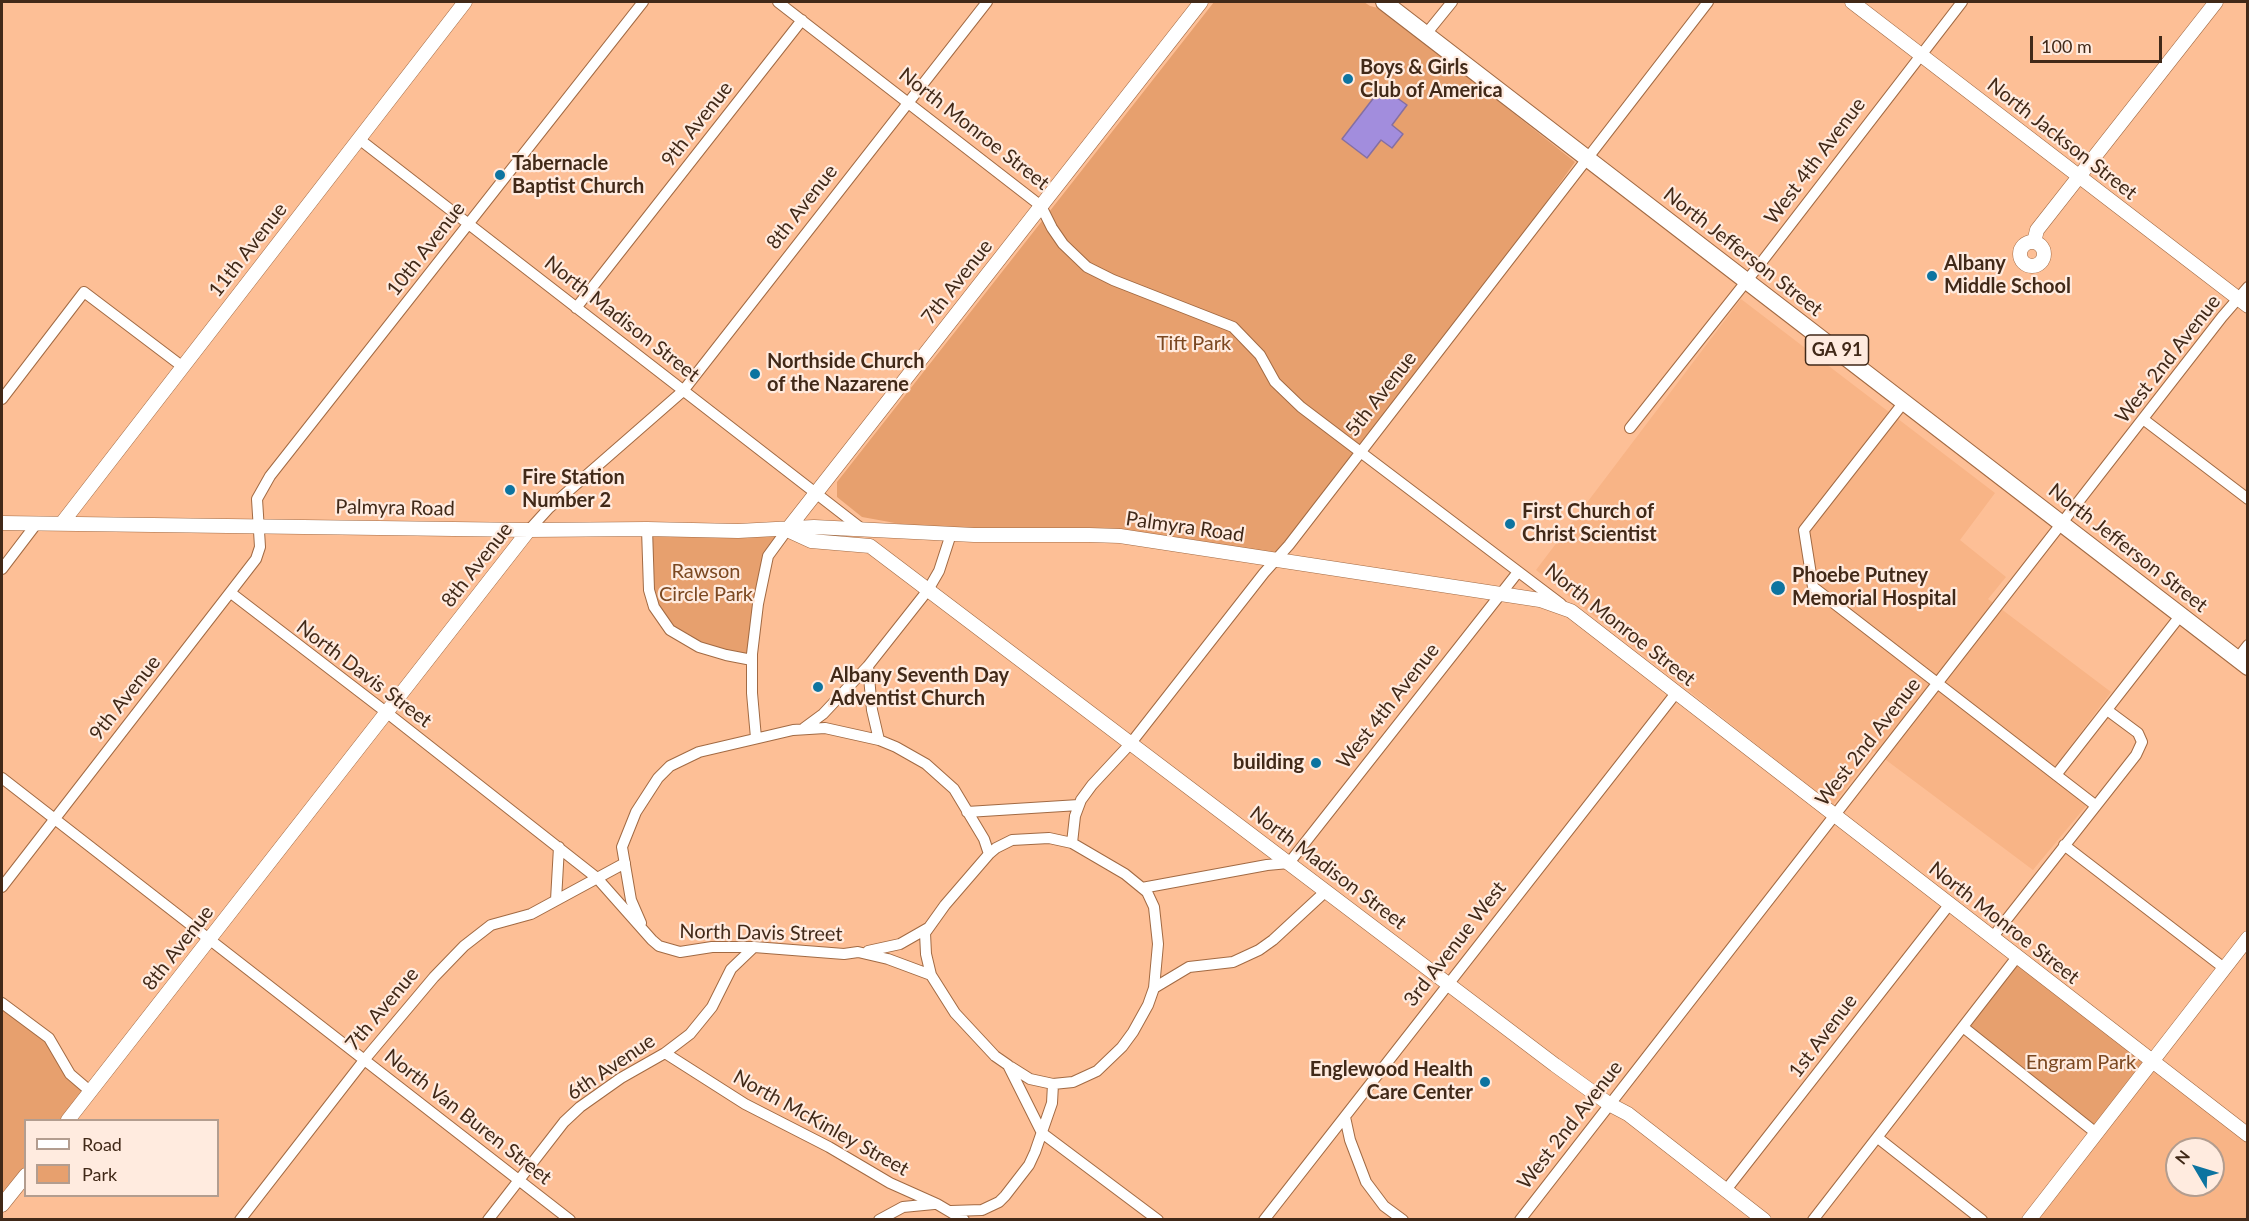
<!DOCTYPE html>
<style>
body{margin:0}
#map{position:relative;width:2249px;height:1221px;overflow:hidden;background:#fdbf96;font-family:Lato,sans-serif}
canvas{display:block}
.frame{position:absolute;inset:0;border:3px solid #412918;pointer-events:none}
.legend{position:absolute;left:24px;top:1119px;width:195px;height:78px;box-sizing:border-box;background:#ffebdf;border:2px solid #b39d8f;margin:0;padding:8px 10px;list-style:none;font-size:18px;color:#412918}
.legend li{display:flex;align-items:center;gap:12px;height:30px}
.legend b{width:30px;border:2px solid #b39d8f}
.north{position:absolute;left:2165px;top:1137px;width:60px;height:60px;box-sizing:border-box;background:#ffebdf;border:2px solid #b39d8f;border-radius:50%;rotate:308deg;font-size:16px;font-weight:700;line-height:24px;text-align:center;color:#412918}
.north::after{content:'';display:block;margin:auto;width:21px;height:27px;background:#0d74a0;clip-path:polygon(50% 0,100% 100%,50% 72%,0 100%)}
.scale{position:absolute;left:2030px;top:36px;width:132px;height:27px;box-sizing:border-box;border:3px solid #412918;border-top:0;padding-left:8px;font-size:18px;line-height:21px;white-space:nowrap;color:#412918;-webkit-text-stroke:4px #ffebdf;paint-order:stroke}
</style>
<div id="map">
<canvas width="2249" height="1221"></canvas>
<div class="frame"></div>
<ul class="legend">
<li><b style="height:8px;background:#fff"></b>Road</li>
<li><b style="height:16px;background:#e7a06e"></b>Park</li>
</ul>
<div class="north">N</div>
<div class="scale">100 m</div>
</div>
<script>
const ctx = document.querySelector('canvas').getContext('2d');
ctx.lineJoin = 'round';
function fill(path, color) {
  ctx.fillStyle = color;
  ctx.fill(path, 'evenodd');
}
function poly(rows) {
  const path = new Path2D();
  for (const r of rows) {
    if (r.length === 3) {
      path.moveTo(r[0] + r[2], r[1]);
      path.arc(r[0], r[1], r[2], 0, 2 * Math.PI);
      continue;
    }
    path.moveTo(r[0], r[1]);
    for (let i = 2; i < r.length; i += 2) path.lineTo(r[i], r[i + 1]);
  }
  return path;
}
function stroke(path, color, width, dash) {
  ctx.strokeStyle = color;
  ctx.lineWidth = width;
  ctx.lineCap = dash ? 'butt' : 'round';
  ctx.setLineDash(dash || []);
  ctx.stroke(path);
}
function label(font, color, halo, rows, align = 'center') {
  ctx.font = font + ' Lato,sans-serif';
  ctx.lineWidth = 4.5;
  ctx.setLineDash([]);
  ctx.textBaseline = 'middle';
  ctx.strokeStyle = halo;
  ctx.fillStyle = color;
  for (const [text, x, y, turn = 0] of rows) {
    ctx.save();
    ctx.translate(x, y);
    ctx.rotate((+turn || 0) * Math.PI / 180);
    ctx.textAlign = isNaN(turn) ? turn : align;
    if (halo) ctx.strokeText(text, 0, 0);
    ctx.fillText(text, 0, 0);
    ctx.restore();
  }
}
const built = poly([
 [1741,299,1995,493,1960,540,2006,577,1988,599,2111,692,2049,775,2086,806,2033,870,1874,751,1833,805,1536,570],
 [2151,1062,2247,1137,2247,1219,2030,1220],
 [2177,1149,2213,1149,2213,1185,2177,1185]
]);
const green = poly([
 [1214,2,1364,2,1370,6,1382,9,1575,162,1493,277,1275,558,1119,535,950,533,862,517,837,497,837,482],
 [648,530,785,530,769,552,751,654,727,655,680,635,656,607],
 [2018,958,2150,1061,2096,1132,1964,1027],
 [2,1004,48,1039,90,1092,67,1120,26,1120,25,1174,2,1204]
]);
const water = poly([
 [1382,87,1407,105,1392,125,1403,134,1392,148,1381,140,1367,158,1342,139,1382,87]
]);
const street = poly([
 [778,2,1041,206,1052,228,1063,244,1087,267,1113,280,1233,327,1260,355,1275,382,1301,407,1561,604],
 [1426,34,1452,2],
 [359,139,862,529],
 [576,308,802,20],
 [2,399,84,292,183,367],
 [1904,402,1804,530,1813,587,2095,805],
 [2143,419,2248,499],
 [1630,428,1764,259,1962,2],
 [647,529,649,590,654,607,670,630,699,647,726,655,752,660],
 [529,530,549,508,683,391,987,2],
 [2,569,37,523],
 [231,593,386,712,597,878,652,940,659,946,680,952,712,947,754,947,844,954,858,952,888,959,931,975,955,1013,995,1056,1008,1065,1042,1133,1158,1220],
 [2237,659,2248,645],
 [804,728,823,714,868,666],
 [756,738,752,693,752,654,758,604,768,556,787,530],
 [879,740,872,710,868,666,928,590,939,571,951,534],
 [2056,775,2180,616],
 [2,778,570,1220],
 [967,812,1079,805],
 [1072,843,1075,816,1081,800,1092,785,1131,743,1264,573,1289,545,1708,2],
 [2064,845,2224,968],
 [989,854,996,848,1012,840,1049,838,1072,843,1125,874,1147,892,1154,907,1158,944,1154,988],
 [2,887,256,559,260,547,257,499,270,476,643,2],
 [1142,888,1267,865,1289,863,1518,572],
 [556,900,559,847],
 [641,923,631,900,622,847,636,812,658,778,670,766,699,752,793,730,825,728,879,740,896,747,926,764,954,789,984,839,989,854,945,905,925,933,926,954,931,975],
 [1992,938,2136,755,2142,742,2138,733,2107,710],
 [868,951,900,944,928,928],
 [2,1003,49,1038,70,1074,91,1092],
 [1963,1027,2096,1133],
 [665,1053,745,1104,829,1147,890,1183,937,1204,964,1220],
 [1011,1067,1030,1079,1053,1084,1073,1082,1097,1071,1122,1047,1133,1032,1148,1005,1154,988,1189,967,1233,962,1259,950,1273,940,1326,891],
 [1345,1117,1350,1140,1366,1182,1384,1206,1403,1220],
 [1878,1138,1982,1220],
 [1726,1190,1949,905],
 [951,1211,982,1210,999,1202,1005,1196,1029,1165,1035,1152,1052,1103,1053,1084],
 [240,1220,365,1059,434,977,464,946,491,925,531,914,625,863],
 [488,1220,564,1122,580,1107,621,1078,665,1053,690,1034,712,1007,731,969,754,947],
 [879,1220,903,1207,934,1204],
 [1264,1220,1676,693],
 [1520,1220,2222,317,2248,287],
 [1813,1220,2017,957]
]);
const secondary = poly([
 [1852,2,2248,306],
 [2034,242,2037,230,2216,2],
 [2032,254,12],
 [2,523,529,530,647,529,738,531,814,527,974,535,1089,535,1120,536,1540,600,1571,611,2248,1135],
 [62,523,465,2],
 [787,530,811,541,870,546,1555,1065,1609,1104,1628,1114,1764,1220],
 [787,530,1201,2],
 [68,1120,529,530],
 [2,1205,26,1175],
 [2029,1220,2248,938]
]);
const primary = poly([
 [1384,2,2248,667]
]);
const markers = [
 [1348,79,6,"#0d74a0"],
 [500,175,6,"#0d74a0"],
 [1932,276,6,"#0d74a0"],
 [755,374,6,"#0d74a0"],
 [510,490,6,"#0d74a0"],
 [1510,524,6,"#0d74a0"],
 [1778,588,8,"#0d74a0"],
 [818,687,6,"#0d74a0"],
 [1316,763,6,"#0d74a0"],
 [1485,1082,6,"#0d74a0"]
];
const shields = [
 [1837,350,63]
];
const shieldNames = [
 ["GA 91",1837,350]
];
const poiNames = [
 ["Boys & Girls",1360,68],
 ["Club of America",1360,91],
 ["Tabernacle",512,164],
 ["Baptist Church",512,187],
 ["Albany",1944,264],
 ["Middle School",1944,287],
 ["Northside Church",767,362],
 ["of the Nazarene",767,385],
 ["Fire Station",522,478],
 ["Number 2",522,501],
 ["First Church of",1522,512],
 ["Christ Scientist",1522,535],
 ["Phoebe Putney",1792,576],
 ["Memorial Hospital",1792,599],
 ["Albany Seventh Day",830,676],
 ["Adventist Church",830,699],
 ["building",1304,763,"right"],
 ["Englewood Health",1473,1070,"right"],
 ["Care Center",1473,1093,"right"]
];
const streetNames = [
 ["9th Avenue",697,124,-52],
 ["North Monroe Street",974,129,38],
 ["North Jackson Street",2062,139,38],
 ["West 4th Avenue",1815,161,-53],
 ["8th Avenue",802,207,-52],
 ["10th Avenue",426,249,-52],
 ["11th Avenue",248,250,-52],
 ["North Jefferson Street",1743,252,38],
 ["7th Avenue",957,282,-52],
 ["North Madison Street",622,319,38],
 ["West 2nd Avenue",2168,359,-52],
 ["5th Avenue",1381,394,-52],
 ["Palmyra Road",395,508,1],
 ["Palmyra Road",1185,527,8],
 ["North Jefferson Street",2128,548,38],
 ["8th Avenue",477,565,-52],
 ["North Monroe Street",1620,625,38],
 ["North Davis Street",364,674,37],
 ["9th Avenue",125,698,-52],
 ["West 4th Avenue",1388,706,-52],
 ["West 2nd Avenue",1868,742,-52],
 ["North Madison Street",1328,868,37],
 ["North Monroe Street",2004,923,38],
 ["North Davis Street",761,933,1],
 ["3rd Avenue West",1455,944,-52],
 ["8th Avenue",178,948,-52],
 ["7th Avenue",382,1009,-50],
 ["1st Avenue",1823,1036,-53],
 ["6th Avenue",611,1067,-34],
 ["North Van Buren Street",468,1117,38],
 ["North McKinley Street",821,1123,29],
 ["West 2nd Avenue",1570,1125,-52]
];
const parkNames = [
 ["Tift Park",1194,344],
 ["Rawson",706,572],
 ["Circle Park",706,595],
 ["Engram Park",2081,1063]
];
fill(built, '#f8b486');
fill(green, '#e7a06e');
fill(water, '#a28ddd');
stroke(water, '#856fa2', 1.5);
stroke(street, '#a26a43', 12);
stroke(secondary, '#a26a43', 15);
stroke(primary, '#a26a43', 18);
stroke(street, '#fff', 10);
stroke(secondary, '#fff', 14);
stroke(primary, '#fff', 16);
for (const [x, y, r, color] of markers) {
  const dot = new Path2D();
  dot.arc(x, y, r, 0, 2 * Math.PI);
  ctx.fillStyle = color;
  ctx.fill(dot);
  stroke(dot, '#ffebdf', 2);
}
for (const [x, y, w] of shields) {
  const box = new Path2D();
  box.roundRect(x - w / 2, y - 15, w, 30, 4.5);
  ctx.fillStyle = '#ffebdf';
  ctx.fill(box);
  stroke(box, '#412918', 1.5);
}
label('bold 18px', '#412918', null, shieldNames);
label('bold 20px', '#412918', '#ffebdf', poiNames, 'left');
label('20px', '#412918', '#ffebdf', streetNames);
label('20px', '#7b4821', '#ffebdf', parkNames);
</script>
